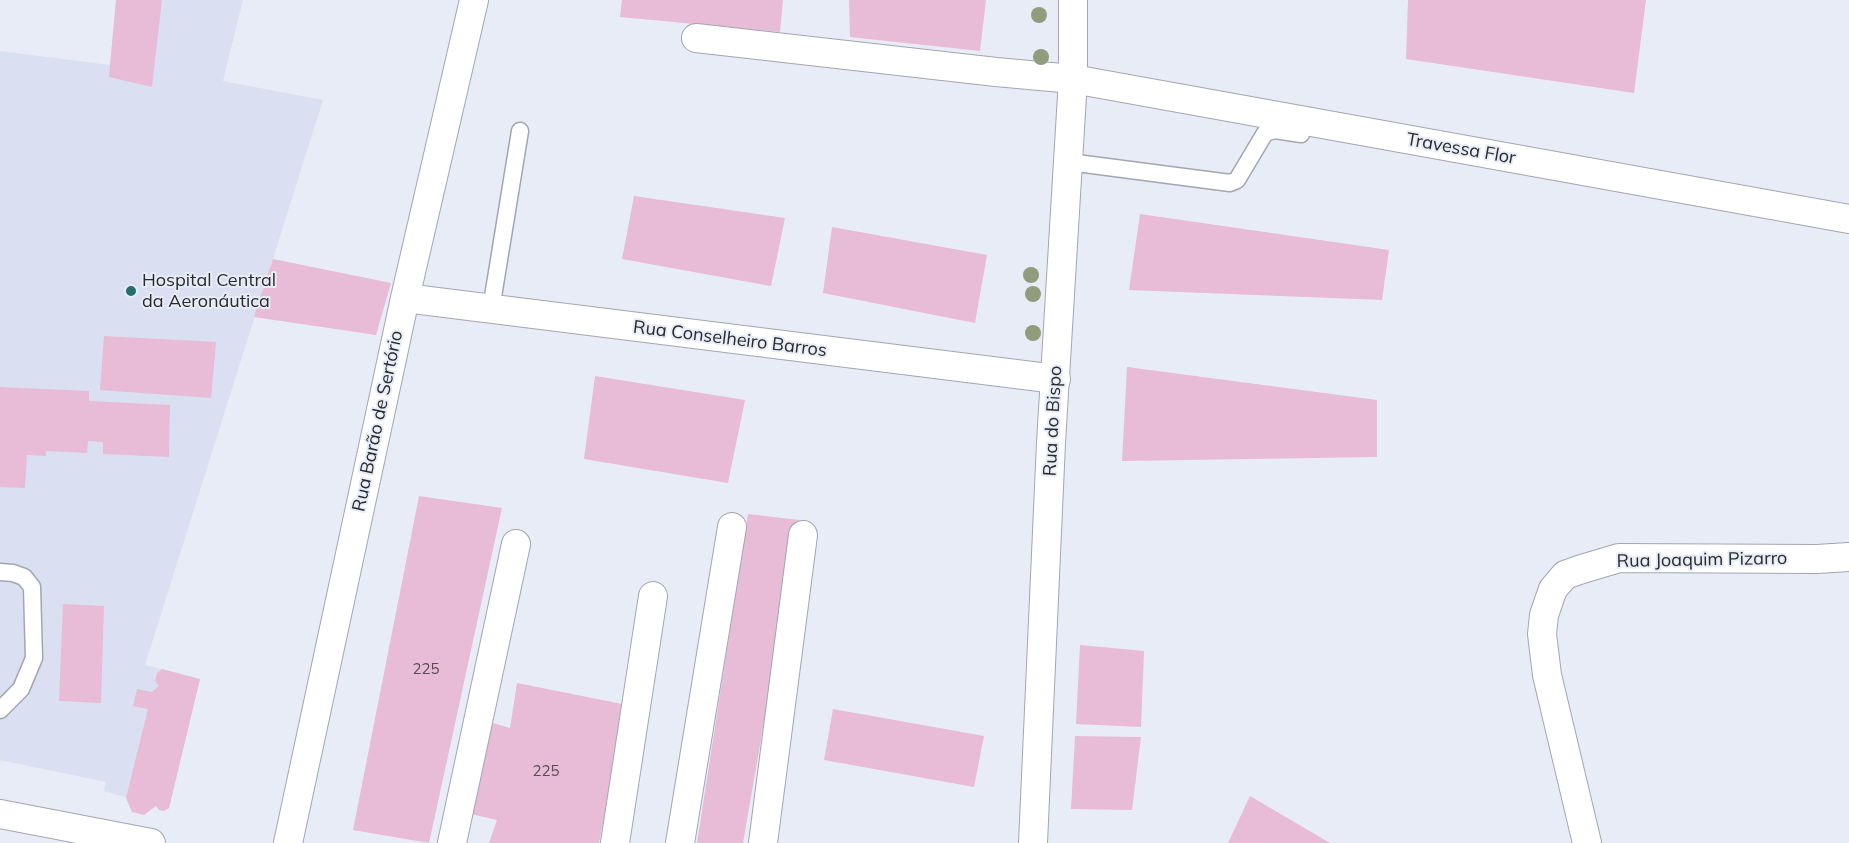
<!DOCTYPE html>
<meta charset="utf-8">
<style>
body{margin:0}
canvas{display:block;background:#e8ecf6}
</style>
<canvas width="1849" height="843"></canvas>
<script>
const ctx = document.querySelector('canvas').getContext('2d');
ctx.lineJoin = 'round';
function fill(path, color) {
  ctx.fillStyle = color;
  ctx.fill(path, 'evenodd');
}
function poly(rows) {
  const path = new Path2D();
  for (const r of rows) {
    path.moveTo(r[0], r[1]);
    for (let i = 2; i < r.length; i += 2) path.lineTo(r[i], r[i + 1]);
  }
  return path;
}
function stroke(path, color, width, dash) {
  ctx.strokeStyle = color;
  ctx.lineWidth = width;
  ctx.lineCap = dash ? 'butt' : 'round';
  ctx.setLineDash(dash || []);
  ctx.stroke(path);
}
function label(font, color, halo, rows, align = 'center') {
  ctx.font = font + ' Mulish,sans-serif';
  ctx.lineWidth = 4;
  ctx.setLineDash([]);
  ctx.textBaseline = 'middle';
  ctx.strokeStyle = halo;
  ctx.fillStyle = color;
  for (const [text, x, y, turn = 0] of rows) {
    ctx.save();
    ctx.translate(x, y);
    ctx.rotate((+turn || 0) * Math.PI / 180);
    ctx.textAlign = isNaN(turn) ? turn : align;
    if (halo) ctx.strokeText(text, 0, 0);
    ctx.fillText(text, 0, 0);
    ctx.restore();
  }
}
const built = poly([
 [116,0,243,0,223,81,323,100,145,665,200,679,169,808,164,811,159,810,156,806,104,791,106,782,0,760,0,51,110,65]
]);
const building = poly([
 [116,0,162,0,152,87,109,77],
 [622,0,783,0,780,32,620,17],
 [849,0,986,0,980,51,850,37],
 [1408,0,1646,0,1634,93,1406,59],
 [634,196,785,218,771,286,622,259],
 [1140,214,1389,250,1382,300,1129,290],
 [832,227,987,255,975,323,823,293],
 [273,259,391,283,376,335,254,317],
 [104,336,216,342,211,398,100,390],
 [1127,367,1377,400,1377,457,1122,461],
 [595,376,745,400,728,483,584,459],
 [0,387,89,391,89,401,170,405,169,457,103,454,103,442,88,441,87,453,46,451,46,456,27,455,25,488,0,487],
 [419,496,502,508,429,843,353,830],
 [748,514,799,520,743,843,697,843],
 [63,604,104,606,101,703,59,701],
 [1080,645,1144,651,1141,727,1076,724],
 [162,669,200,679,169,808,164,811,159,810,156,806,144,815,132,812,126,798,148,709,133,706,137,689,152,692,159,686,155,681,157,673],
 [517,683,627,705,599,843,489,843,497,820,471,814,486,721,510,728],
 [833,709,984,736,974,787,824,760],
 [1075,736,1141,737,1132,810,1071,809],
 [1250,796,1330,843,1228,843]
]);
const service = poly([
 [1069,162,1230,183,1237,180,1265,133,1275,130,1301,134],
 [491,309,520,131],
 [0,572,13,573,24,577,32,587,34,658,21,689,0,710]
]);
const minor = poly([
 [696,38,996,72,1073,79,1849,219],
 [405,298,1056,379],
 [288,843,405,298,474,0],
 [452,843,516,544],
 [615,843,653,596],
 [680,843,732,527],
 [763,843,803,535],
 [1587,843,1547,675,1542,634,1544,615,1553,589,1565,575,1582,569,1619,558,1817,559,1849,557]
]);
const tertiary = poly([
 [0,814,151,843],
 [1033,843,1051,443,1073,79,1073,0]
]);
const trees = [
 [1039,15],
 [1041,57],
 [1031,275],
 [1033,294],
 [1033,333]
];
const markers = [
 [131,291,6,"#236f70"]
];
const numberNames = [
 ["225",426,669],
 ["225",546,771]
];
const streetNames = [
 ["Travessa Flor",1461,149,10],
 ["Rua Conselheiro Barros",730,339,7],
 ["Rua Barão de Sertório",378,421,-78],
 ["Rua do Bispo",1053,421,-87],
 ["Rua Joaquim Pizarro",1702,560,-1]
];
const poiNames = [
 ["Hospital Central",142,281],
 ["da Aeronáutica",142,302]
];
fill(built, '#dae0f1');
fill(building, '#e8bbd7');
stroke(service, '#a3a6b0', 19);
stroke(minor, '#a3a6b0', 30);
stroke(tertiary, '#a3a6b0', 30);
stroke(service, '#fff', 16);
stroke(minor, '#fff', 28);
stroke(tertiary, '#fff', 28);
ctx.fillStyle = '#909c7c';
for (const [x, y] of trees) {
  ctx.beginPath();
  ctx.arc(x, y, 8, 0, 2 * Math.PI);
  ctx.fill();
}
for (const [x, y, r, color] of markers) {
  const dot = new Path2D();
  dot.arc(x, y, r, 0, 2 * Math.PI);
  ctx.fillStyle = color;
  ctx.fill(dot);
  stroke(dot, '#e8ecf6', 2);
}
label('15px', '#594e58', null, numberNames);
label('18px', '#292a2e', '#e8ecf6', streetNames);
label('18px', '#292a2e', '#e8ecf6', poiNames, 'left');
</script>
